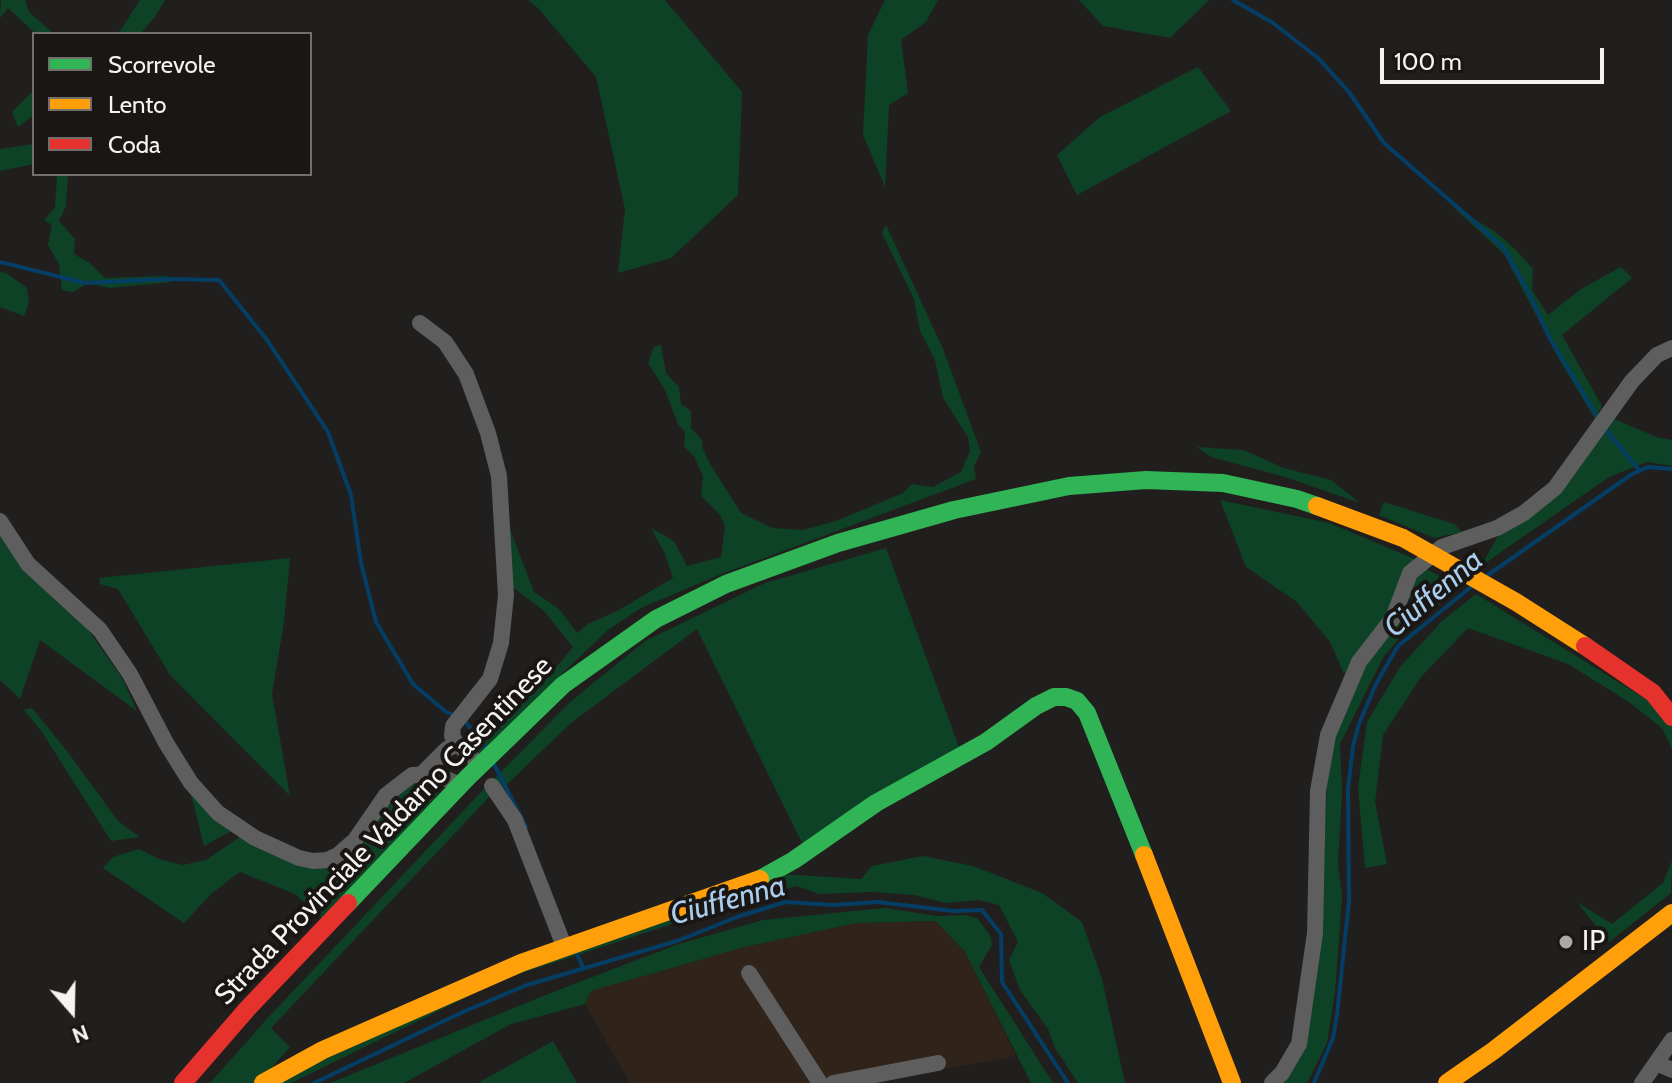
<!DOCTYPE html>
<style>
body{margin:0}
#map{position:relative;width:1672px;height:1083px;overflow:hidden;background:#211f1e;font-family:Cabin,sans-serif}
canvas{display:block}
.legend{position:absolute;left:32px;top:32px;width:280px;height:144px;box-sizing:border-box;background:#191614;border:2px solid #716f6d;margin:0;padding:10px 14px;list-style:none;font-size:24px;color:#f6f4f3}
.legend li{display:flex;align-items:center;gap:16px;height:40px}
.legend b{width:40px;border:2px solid #716f6d}
.north{position:absolute;left:32px;top:971px;width:80px;height:80px;-webkit-text-stroke:6px #191614;paint-order:stroke;rotate:160deg;font-size:22px;font-weight:700;line-height:32px;text-align:center;color:#f6f4f3}
.north::after{content:'';display:block;margin:auto;width:28px;height:36px;background:#f6f4f3;clip-path:polygon(50% 0,100% 100%,50% 72%,0 100%)}
.scale{position:absolute;left:1380px;top:48px;width:224px;height:36px;box-sizing:border-box;border:4px solid #f6f4f3;border-top:0;padding-left:10px;font-size:24px;line-height:28px;white-space:nowrap;color:#f6f4f3;-webkit-text-stroke:6px #191614;paint-order:stroke}
</style>
<div id="map">
<canvas width="1672" height="1083"></canvas>
<ul class="legend">
<li><b style="height:10px;background:#30b455"></b>Scorrevole</li>
<li><b style="height:10px;background:#ff9f0a"></b>Lento</li>
<li><b style="height:10px;background:#e5322d"></b>Coda</li>
</ul>
<div class="north">N</div>
<div class="scale">100 m</div>
</div>
<script>
const ctx = document.querySelector('canvas').getContext('2d');
ctx.lineJoin = 'round';
function fill(path, color) {
  ctx.fillStyle = color;
  ctx.fill(path, 'evenodd');
}
function poly(rows) {
  const path = new Path2D();
  for (const r of rows) {
    path.moveTo(r[0], r[1]);
    for (let i = 2; i < r.length; i += 2) path.lineTo(r[i], r[i + 1]);
  }
  return path;
}
function stroke(path, color, width, dash) {
  ctx.strokeStyle = color;
  ctx.lineWidth = width;
  ctx.lineCap = dash ? 'butt' : 'round';
  ctx.setLineDash(dash || []);
  ctx.stroke(path);
}
function label(font, color, halo, rows, align = 'center') {
  ctx.font = font + ' Cabin,sans-serif';
  ctx.lineWidth = 8;
  ctx.setLineDash([]);
  ctx.textBaseline = 'middle';
  ctx.strokeStyle = halo;
  ctx.fillStyle = color;
  for (const [text, x, y, turn = 0] of rows) {
    ctx.save();
    ctx.translate(x, y);
    ctx.rotate((+turn || 0) * Math.PI / 180);
    ctx.textAlign = isNaN(turn) ? turn : align;
    if (halo) ctx.strokeText(text, 0, 0);
    ctx.fillText(text, 0, 0);
    ctx.restore();
  }
}
const industrial = poly([
 [937,921,965,952,1016,1056,865,1083,630,1083,585,1004,590,991,745,947,856,923]
]);
const green = poly([
 [1,0,25,0,29,12,54,34,36,34,8,8,0,18],
 [140,0,165,0,154,18,140,34,118,34],
 [528,0,665,0,742,92,738,195,671,258,618,273,625,209,596,77,539,9],
 [885,0,938,0,926,22,901,40,908,93,889,105,885,187,863,135,868,35],
 [1079,0,1209,0,1170,38,1103,26],
 [1198,67,1231,111,1077,195,1057,155,1100,117],
 [34,90,34,115,18,127,12,112],
 [34,144,34,164,0,171,0,149],
 [57,174,68,174,66,206,59,221,75,239,74,254,90,263,105,278,167,276,171,282,109,288,88,283,73,292,62,290,59,264,48,245,52,225,44,220,55,208],
 [1452,206,1494,231,1515,249,1533,269,1532,290,1548,315,1581,289,1621,267,1632,278,1562,335,1602,406,1595,419,1559,359,1504,254],
 [886,225,943,349,981,452,974,466,976,479,719,575,641,608,608,630,478,754,468,744,538,689,573,647,544,611,510,585,505,516,534,592,559,609,577,633,588,624,617,611,673,578,665,554,651,528,674,541,687,566,721,557,725,527,720,515,701,496,703,476,694,456,684,446,685,432,678,424,665,390,648,363,654,347,661,345,666,373,679,387,681,404,691,411,691,428,702,440,703,449,710,464,741,513,772,528,803,530,836,521,903,493,912,484,933,487,961,472,970,451,968,437,943,398,935,360,920,331,914,299,882,233],
 [0,272,6,273,27,288,29,303,24,316,0,307],
 [1612,418,1656,437,1672,440,1672,466,1647,462,1609,477,1481,566,1500,533,1537,508],
 [1197,447,1243,450,1284,468,1331,480,1360,503,1285,477,1211,457],
 [1220,500,1329,523,1417,560,1389,616,1344,674,1330,642,1297,602,1246,567],
 [1384,502,1454,524,1462,532,1434,538,1379,515],
 [0,532,22,565,57,602,85,625,122,678,137,711,40,640,20,699,0,680],
 [886,548,959,747,803,845,697,629,571,723,503,788,494,779,569,703,645,641,765,583],
 [290,558,284,622,272,694,290,796,170,675,118,589,100,584,99,578],
 [1423,567,1448,581,1404,601],
 [1457,586,1460,589,1413,623,1384,656,1340,744,1342,792,1338,863,1342,897,1335,993,1327,1043,1307,1083,1284,1083,1303,1052,1323,891,1327,775,1334,737,1357,679,1380,646,1411,610],
 [1476,594,1660,708,1672,725,1672,749,1662,728,1629,702,1568,664,1468,628,1421,677,1383,735,1375,802,1387,864,1365,868,1358,788,1367,722,1400,667,1442,621],
 [32,708,67,751,118,821,140,837,111,841,42,732,24,710],
 [416,781,434,785,439,793,323,919,295,894,240,872,212,893,184,923,103,868,113,857,139,849,159,859,183,865,206,860,241,836,327,865,350,855,371,833,390,797],
 [189,787,233,830,204,846],
 [484,789,490,796,271,1028,290,1047,265,1075,256,1083,210,1083,264,1022],
 [923,856,973,866,1042,893,1082,922,1102,979,1125,1083,1078,1083,1055,1048,1048,1029,1020,990,1009,960,1018,942,999,905,979,900,946,903,914,895,873,892,819,894,797,886,764,894,504,979,291,1083,270,1083,355,1040,502,974,582,943,750,888,781,874,861,879,872,866],
 [1672,861,1671,893,1609,942,1577,902,1612,924,1663,883],
 [885,908,937,916,966,915,978,919,991,937,992,945,979,967,1053,1083,1031,1083,965,952,936,921,856,923,745,947,591,991,585,1004,511,1024,404,1083,330,1083,553,992,679,944,763,920],
 [553,1041,577,1083,478,1083]
]);
const stream = poly([
 [1233,0,1273,23,1318,58,1349,92,1384,143,1503,247,1530,295,1550,339,1598,418],
 [0,262,85,283,167,279,219,280,267,340,328,432,351,495,361,563,376,622,413,684,446,712,454,715],
 [1605,429,1640,471],
 [1488,575,1632,474,1648,467,1672,469],
 [465,721,486,749],
 [494,764,526,827],
 [575,950,583,967],
 [314,1083,465,1011,527,985,677,941,737,917,785,902,834,905,878,902,953,911,982,910,1001,934,1002,982,1068,1083],
 [1314,1083,1333,1038,1337,1015,1349,901,1348,789,1353,746,1359,724,1376,684,1398,646,1471,587]
]);
const street = poly([
 [420,323,445,342,466,374,488,433,499,476,506,595,501,643,490,679,453,726,452,736,457,744,472,757],
 [0,521,28,564,100,630,130,674,166,743,191,783,218,813,255,838,299,858,313,861,327,860,338,855,355,840,386,795,412,775,435,774,460,785],
 [423,773,447,749,457,744],
 [492,786,515,820,564,946],
 [749,973,820,1083],
 [1656,1063,1672,1070],
 [833,1083,938,1063],
 [1272,1083,1282,1073,1299,1044,1315,933,1318,791,1328,735,1359,662,1393,618,1410,573,1442,547,1497,528,1524,513,1555,488,1632,381,1657,355,1672,348],
 [1642,1083,1672,1040]
]);
const fast = poly([
 [760,879,794,860,876,803,986,742,1036,706,1054,697,1066,697,1077,701,1087,713,1144,855],
 [348,903,467,778,563,685,656,619,726,584,838,543,954,510,1069,486,1146,480,1223,483,1297,499,1317,506]
]);
const slow = poly([
 [1317,506,1403,538,1516,602,1585,646],
 [1144,855,1232,1083],
 [263,1083,323,1050,521,963,760,879],
 [1447,1083,1493,1051,1672,913]
]);
const jam = poly([
 [1585,646,1653,693,1672,717],
 [183,1083,248,1008,348,903]
]);
const markers = [
 [1566,942,8,"#aba9a8"]
];
const streetNames = [
 ["Strada Provinciale Valdarno Casentinese",384,831,-46]
];
const poiNames = [
 ["IP",1582,942]
];
const waterNames = [
 ["Ciuffenna",1434,594,-40],
 ["Ciuffenna",728,901,-15]
];
fill(industrial, '#302319');
fill(green, '#0e4226');
stroke(stream, '#043e65', 4);
stroke(street, '#5e5e5e', 16);
stroke(fast, '#30b455', 18);
stroke(slow, '#ff9f0a', 18);
stroke(jam, '#e5322d', 18);
for (const [x, y, r, color] of markers) {
  const dot = new Path2D();
  dot.arc(x, y, r, 0, 2 * Math.PI);
  ctx.fillStyle = color;
  ctx.fill(dot);
  stroke(dot, '#191614', 3);
}
label('28px', '#f6f4f3', '#191614', streetNames);
label('28px', '#f6f4f3', '#191614', poiNames, 'left');
label('italic 30px', '#aacded', '#191614', waterNames);
</script>
